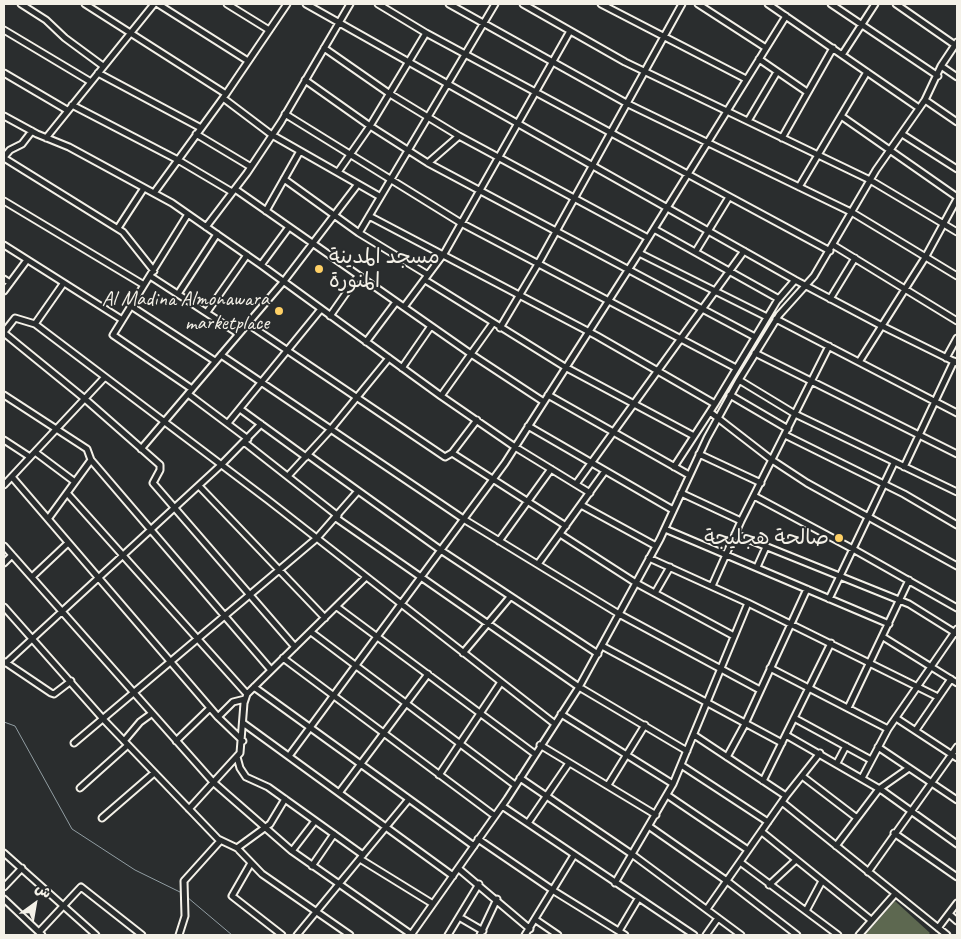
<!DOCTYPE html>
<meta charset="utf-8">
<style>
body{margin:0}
#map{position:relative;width:961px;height:939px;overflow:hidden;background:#2a2d2e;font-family:Caveat,"Playpen Sans Arabic",sans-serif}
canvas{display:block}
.frame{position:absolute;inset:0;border:5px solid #f4f1e8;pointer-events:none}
.north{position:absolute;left:10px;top:879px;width:50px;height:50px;-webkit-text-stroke:4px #2a2d2e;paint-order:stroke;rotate:32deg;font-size:14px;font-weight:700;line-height:20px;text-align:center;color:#f4f1e8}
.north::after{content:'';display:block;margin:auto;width:18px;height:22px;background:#f4f1e8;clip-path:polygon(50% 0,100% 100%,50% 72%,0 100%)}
</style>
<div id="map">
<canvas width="961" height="939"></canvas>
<div class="frame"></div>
<div class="north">ش</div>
</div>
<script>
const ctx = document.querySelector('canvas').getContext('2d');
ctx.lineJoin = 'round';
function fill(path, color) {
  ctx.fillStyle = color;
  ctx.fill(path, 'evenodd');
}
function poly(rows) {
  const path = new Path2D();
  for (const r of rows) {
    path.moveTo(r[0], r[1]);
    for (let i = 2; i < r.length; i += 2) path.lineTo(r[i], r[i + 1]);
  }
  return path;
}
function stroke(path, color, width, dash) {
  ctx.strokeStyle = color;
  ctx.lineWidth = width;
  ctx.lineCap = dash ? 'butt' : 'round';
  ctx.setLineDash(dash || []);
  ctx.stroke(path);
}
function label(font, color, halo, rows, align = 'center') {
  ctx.font = font + ' Caveat,"Playpen Sans Arabic",sans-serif';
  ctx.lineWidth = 4;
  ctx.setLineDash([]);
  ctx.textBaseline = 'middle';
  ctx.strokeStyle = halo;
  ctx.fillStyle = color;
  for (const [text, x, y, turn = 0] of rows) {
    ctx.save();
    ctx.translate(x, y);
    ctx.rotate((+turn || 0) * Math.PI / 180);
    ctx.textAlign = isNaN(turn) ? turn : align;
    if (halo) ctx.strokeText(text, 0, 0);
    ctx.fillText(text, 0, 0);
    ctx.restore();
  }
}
const green = poly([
 [895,901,930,933,928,935,865,935]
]);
const stream = poly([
 [4,722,15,726,72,829,135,870,182,893],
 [187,897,232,935]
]);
const minor = poly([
 [21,4,46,20,65,38,103,66],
 [85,4,226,94],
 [158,4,248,61],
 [227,4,269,30],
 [306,4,795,280,882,326,957,363],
 [378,4,426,33,830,251],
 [449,4,628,104,853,213,957,276],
 [523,4,625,62,870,180,957,232],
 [601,4,746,79],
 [698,4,766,48],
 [768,4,919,108],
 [831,4,938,76],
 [896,4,955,45],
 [4,30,91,82],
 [324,48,390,94,459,136,648,238],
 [842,55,875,4],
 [759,59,807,92],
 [941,66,957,77],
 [4,73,67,110],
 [98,73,201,128],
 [305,80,370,126,428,163,755,337],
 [223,98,272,135,379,196],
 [925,100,957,122],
 [72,105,178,160,232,192],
 [285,114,461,223,736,368],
 [4,116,37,134,69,147,172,203,261,265,441,396,515,447,590,493],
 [841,116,957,197],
 [748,121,777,72],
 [196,134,251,167],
 [902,134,957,169],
 [46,138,154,4],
 [782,138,833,48],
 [4,157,10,150,22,144,32,131],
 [4,158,123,232,154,271],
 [428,163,459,136],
 [338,172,370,126,426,33],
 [284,179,359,233,428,275],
 [799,187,867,72],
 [235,189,471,354,544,402],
 [154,193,226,94,287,4],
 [4,201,144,285],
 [266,211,300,151],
 [188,214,113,335,192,389],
 [369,216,597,336,715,404],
 [206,227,247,173,281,122,350,4],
 [118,228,144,188],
 [654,229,779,299],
 [359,233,495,4],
 [4,245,121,319],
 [833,245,957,321],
 [696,251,729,197],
 [639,253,767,317],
 [261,265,289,227],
 [150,276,239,334],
 [4,279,10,283],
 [425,280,565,367,694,436],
 [4,291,27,260],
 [178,294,217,234],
 [830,299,855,258],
 [131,306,215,361],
 [404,307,445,252,570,31],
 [207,312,247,255],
 [330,316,358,276],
 [776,319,957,413],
 [35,324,63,284],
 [248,324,445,457,452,453,477,420],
 [500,328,538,264,682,4],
 [4,332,15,318,35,324,268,500,555,724],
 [4,333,85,399,160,465,160,470,153,483,295,647],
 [366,342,396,302],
 [755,353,957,454],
 [221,355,465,520,619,614,760,690],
 [946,358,957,338],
 [859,362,926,256,957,199],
 [402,368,431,326],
 [739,380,795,414,957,492],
 [188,394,248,439],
 [4,395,87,449,91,460,271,670],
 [548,395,689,475],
 [730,395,788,429],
 [441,396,493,323],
 [240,409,306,457],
 [710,412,772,460,807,483,957,566],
 [228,423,321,309],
 [528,426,673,510],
 [785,435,904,494,957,525],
 [4,440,30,457],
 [244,442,338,516],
 [141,449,284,281,358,184],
 [35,452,75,482],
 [452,453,566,526],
 [699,454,761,483],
 [308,455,442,551,598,654],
 [674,467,715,404,777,301,795,280],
 [904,467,954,361],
 [288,476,331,429,389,358],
 [12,477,218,717,243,741],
 [576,484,744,251],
 [4,485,105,377],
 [199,486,325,618],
 [67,493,247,694],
 [681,493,741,521],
 [754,496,853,549,957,608],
 [581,505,656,546],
 [336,518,579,687,687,751],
 [48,519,91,460],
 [665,529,889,624],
 [560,534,636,583,734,636],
 [735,534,909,604,957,634],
 [499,541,551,469],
 [4,546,213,782,292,851,412,935],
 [649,558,748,603,938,697],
 [4,563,12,555],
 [538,564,605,471],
 [757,567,766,547],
 [32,577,68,543],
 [712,586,741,521,829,346],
 [655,593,670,567],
 [829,599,894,463],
 [4,607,104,720,218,839,237,848,262,874,350,935],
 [337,607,535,754],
 [311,632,515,785],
 [883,637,957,683],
 [602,646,782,743],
 [463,653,510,597],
 [283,658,495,816],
 [5,662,51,693,54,694,71,681],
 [6,663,222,464,261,424],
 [770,668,888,729],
 [254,687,474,846],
 [848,708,909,580],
 [561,714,673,784],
 [218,717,233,702,245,699],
 [794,718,871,760],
 [896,718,957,758],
 [243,723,453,876],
 [916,730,951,679],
 [694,735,786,796],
 [786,735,883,791,957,844],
 [124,741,140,722,151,714],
 [176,741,210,708],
 [74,743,317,538,358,491],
 [540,745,656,815],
 [878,747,957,800],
 [289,756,505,463,639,253,786,16],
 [237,757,240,768,246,777,268,787,363,855],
 [727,757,745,724,807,589],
 [837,763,846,746],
 [681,765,768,822],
 [439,775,501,682],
 [802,776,857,818],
 [520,778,633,855,741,935],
 [862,778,888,729,957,629],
 [763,781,831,643],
 [608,785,645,725],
 [80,788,128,745],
 [339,793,428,674],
 [667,795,748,850],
 [782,802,947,935],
 [502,806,694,935],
 [189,809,240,753,244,703,247,694,366,577],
 [102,818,154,773],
 [528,823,569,763],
 [650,827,727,881,797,935],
 [762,832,871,920],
 [894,833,957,877],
 [478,839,554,891,625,935],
 [836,846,879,789,909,768],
 [237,848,270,824,285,799],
 [292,851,315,821],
 [4,853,96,935],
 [360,859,433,904],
 [740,862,838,935],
 [251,863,232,896,282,935],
 [312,866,334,834],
 [459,869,530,929],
 [868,872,957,747],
 [615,883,673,784,748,603],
 [769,885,796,860],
 [4,887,22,868],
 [4,899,42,935],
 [707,909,786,796,820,753],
 [806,911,822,881],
 [949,914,957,921],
 [459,917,483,931],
 [536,920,558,935],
 [938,928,957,903],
 [619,931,638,899],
 [39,932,81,887,142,935],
 [179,935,185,916,184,881,220,841],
 [297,935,409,799],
 [411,935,507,799,579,687,660,539,707,438,739,380,779,315,814,276,876,170,925,100,941,66,957,42],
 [448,935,479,884],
 [480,935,497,899],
 [525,935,574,855],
 [706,935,718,918],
 [859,935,895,894]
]);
const markers = [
 [319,269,5,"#ffd166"],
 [279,311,5,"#ffd166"],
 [839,538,5,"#ffd166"]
];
const poiNames = [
 ["مسجد المدينة",329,257,"left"],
 ["المنورة",329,281,"left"],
 ["Al Madina Almonawara",269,299],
 ["marketplace",269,323],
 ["صالحة هجليجة",829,538]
];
fill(green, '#5d6850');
stroke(stream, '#929ea3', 1);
stroke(minor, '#f4f1e8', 9);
stroke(minor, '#2a2d2e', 5);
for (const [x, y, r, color] of markers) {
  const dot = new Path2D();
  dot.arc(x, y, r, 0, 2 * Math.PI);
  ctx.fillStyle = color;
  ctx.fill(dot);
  stroke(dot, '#2a2d2e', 2);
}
label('21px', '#f4f1e8', '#2a2d2e', poiNames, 'right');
</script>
